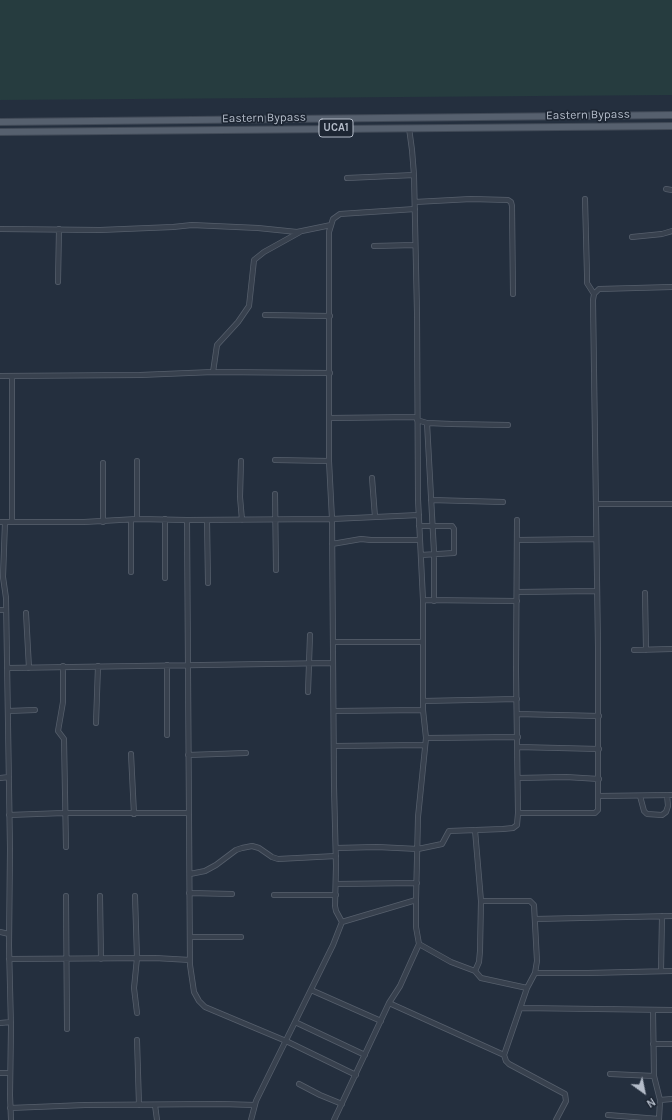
<!DOCTYPE html>
<style>
body{margin:0}
#map{position:relative;width:672px;height:1120px;overflow:hidden;background:#242f3e;font-family:Karla,sans-serif}
canvas{display:block}
.north{position:absolute;left:624px;top:1072px;width:40px;height:40px;-webkit-text-stroke:3px #1d2633;paint-order:stroke;rotate:147deg;font-size:11px;font-weight:700;line-height:16px;text-align:center;color:#b4bcc9}
.north::after{content:'';display:block;margin:auto;width:14px;height:18px;background:#b4bcc9;clip-path:polygon(50% 0,100% 100%,50% 72%,0 100%)}
</style>
<div id="map">
<canvas width="672" height="1120"></canvas>
<div class="north">N</div>
</div>
<script>
const ctx = document.querySelector('canvas').getContext('2d');
ctx.lineJoin = 'round';
function fill(path, color) {
  ctx.fillStyle = color;
  ctx.fill(path, 'evenodd');
}
function poly(rows) {
  const path = new Path2D();
  for (const r of rows) {
    path.moveTo(r[0], r[1]);
    for (let i = 2; i < r.length; i += 2) path.lineTo(r[i], r[i + 1]);
  }
  return path;
}
function stroke(path, color, width, dash) {
  ctx.strokeStyle = color;
  ctx.lineWidth = width;
  ctx.lineCap = dash ? 'butt' : 'round';
  ctx.setLineDash(dash || []);
  ctx.stroke(path);
}
function label(font, color, halo, rows, align = 'center') {
  ctx.font = font + ' Karla,sans-serif';
  ctx.lineWidth = 3.5;
  ctx.setLineDash([]);
  ctx.textBaseline = 'middle';
  ctx.strokeStyle = halo;
  ctx.fillStyle = color;
  for (const [text, x, y, turn = 0] of rows) {
    ctx.save();
    ctx.translate(x, y);
    ctx.rotate((+turn || 0) * Math.PI / 180);
    ctx.textAlign = isNaN(turn) ? turn : align;
    if (halo) ctx.strokeText(text, 0, 0);
    ctx.fillText(text, 0, 0);
    ctx.restore();
  }
}
const green = poly([
 [0,0,672,0,672,95,0,100]
]);
const minor = poly([
 [347,178,414,175],
 [666,189,672,190],
 [585,199,587,275,587,283,594,294],
 [415,202,471,199,508,200,511,202,512,206,513,294],
 [0,229,100,230,173,227,192,225,258,228,297,232,331,225],
 [632,237,662,234,672,231],
 [374,246,415,245],
 [58,282,59,229],
 [265,315,330,316],
 [213,372,217,345,238,322,249,306,254,260,264,252,300,232],
 [0,376,140,375,213,372,330,373],
 [12,376,12,522],
 [329,418,417,417],
 [417,420,427,423,452,424,508,425],
 [427,423,434,552,434,601],
 [275,460,329,461],
 [241,461,240,497,242,520],
 [372,478,375,517],
 [275,494,276,570],
 [431,500,503,502],
 [596,504,672,504],
 [137,519,137,461],
 [165,519,165,578],
 [187,520,190,965,194,992,199,1001,205,1007,286,1041,356,1075],
 [207,520,208,583],
 [0,522,84,522,137,519,187,520,332,519,419,515],
 [5,522,3,577,6,598,10,849,9,946,11,1027,10,1095,11,1120],
 [103,522,103,463],
 [419,526,452,526,454,529,454,553,421,555],
 [517,540,596,539],
 [332,544,361,539,371,540,420,540],
 [131,572,131,520],
 [517,592,597,591],
 [645,593,646,650],
 [423,600,517,601],
 [0,610,6,610],
 [26,613,29,668],
 [333,642,423,642],
 [634,650,672,649],
 [167,665,167,735],
 [63,666,63,702,58,731,64,739,66,847],
 [7,668,333,663],
 [308,692,310,635],
 [423,701,517,699],
 [8,711,35,710],
 [334,711,423,710],
 [517,714,599,716],
 [96,723,98,666],
 [426,738,518,737],
 [334,746,425,745],
 [518,747,599,749],
 [131,754,134,814],
 [188,755,246,753],
 [0,778,9,777],
 [518,778,566,777,599,779],
 [599,796,672,795],
 [640,796,644,811,647,814,662,815,666,812,668,806,667,795],
 [518,813,595,813,598,810,598,648,593,300,594,294,599,289,672,287],
 [9,815,64,813,189,813],
 [475,830,481,901,480,951,479,962,475,971],
 [336,848,377,847,418,849,442,844,449,831,503,829,513,828,517,825,518,813,516,671,517,520],
 [190,874,205,871,216,865,236,850,242,848,252,846,259,848,272,857,278,859,336,856],
 [336,884,417,883],
 [189,893,232,894],
 [274,895,336,895],
 [66,896,67,1029],
 [100,896,101,959],
 [135,896,137,958,134,988,137,1013],
 [481,901,530,901,534,905,537,961,535,973,527,988,504,1055,506,1061,509,1064,565,1094,566,1101,556,1120],
 [535,919,672,916],
 [342,922,336,911,335,906,336,866,334,786,332,519,329,461,329,232,333,219,340,214,415,209],
 [0,932,9,934],
 [190,937,241,937],
 [419,944,451,962,475,971,481,978,527,988],
 [9,959,155,958,190,960],
 [661,971,662,916],
 [535,973,588,973,672,971],
 [311,990,381,1021],
 [389,1003,504,1055],
 [521,1008,672,1010],
 [653,1010,654,1076,660,1100,659,1120],
 [295,1022,365,1055],
 [0,1023,11,1022],
 [137,1040,139,1105],
 [653,1044,672,1044],
 [0,1073,10,1073],
 [610,1074,654,1076],
 [299,1084,320,1095,342,1104],
 [660,1100,672,1099],
 [155,1105,157,1120],
 [10,1108,85,1105,221,1104,255,1105],
 [608,1115,659,1119],
 [251,1120,256,1101,333,945,342,922,416,900],
 [334,1120,389,1003,400,986,419,944,416,927,416,900,418,817,426,738,423,710,423,600,418,499,417,313,414,175,412,150,409,128]
]);
const major = poly([
 [0,122,672,115],
 [0,132,672,126]
]);
const shields = [
 [336,128,34]
];
const shieldNames = [
 ["UCA1",336,128]
];
const streetNames = [
 ["Eastern Bypass",588,115,-1],
 ["Eastern Bypass",264,118,-1]
];
fill(green, '#263c3f');
stroke(minor, '#565f6c', 6);
stroke(major, '#414a57', 8);
stroke(minor, '#38414e', 4.5);
stroke(major, '#56606e', 6);
for (const [x, y, w] of shields) {
  const box = new Path2D();
  box.roundRect(x - w / 2, y - 9, w, 18, 3);
  ctx.fillStyle = '#1d2633';
  ctx.fill(box);
  stroke(box, '#b4bcc9', 1);
}
label('bold 11px', '#b4bcc9', null, shieldNames);
label('12px', '#b4bcc9', '#1d2633', streetNames);
</script>
